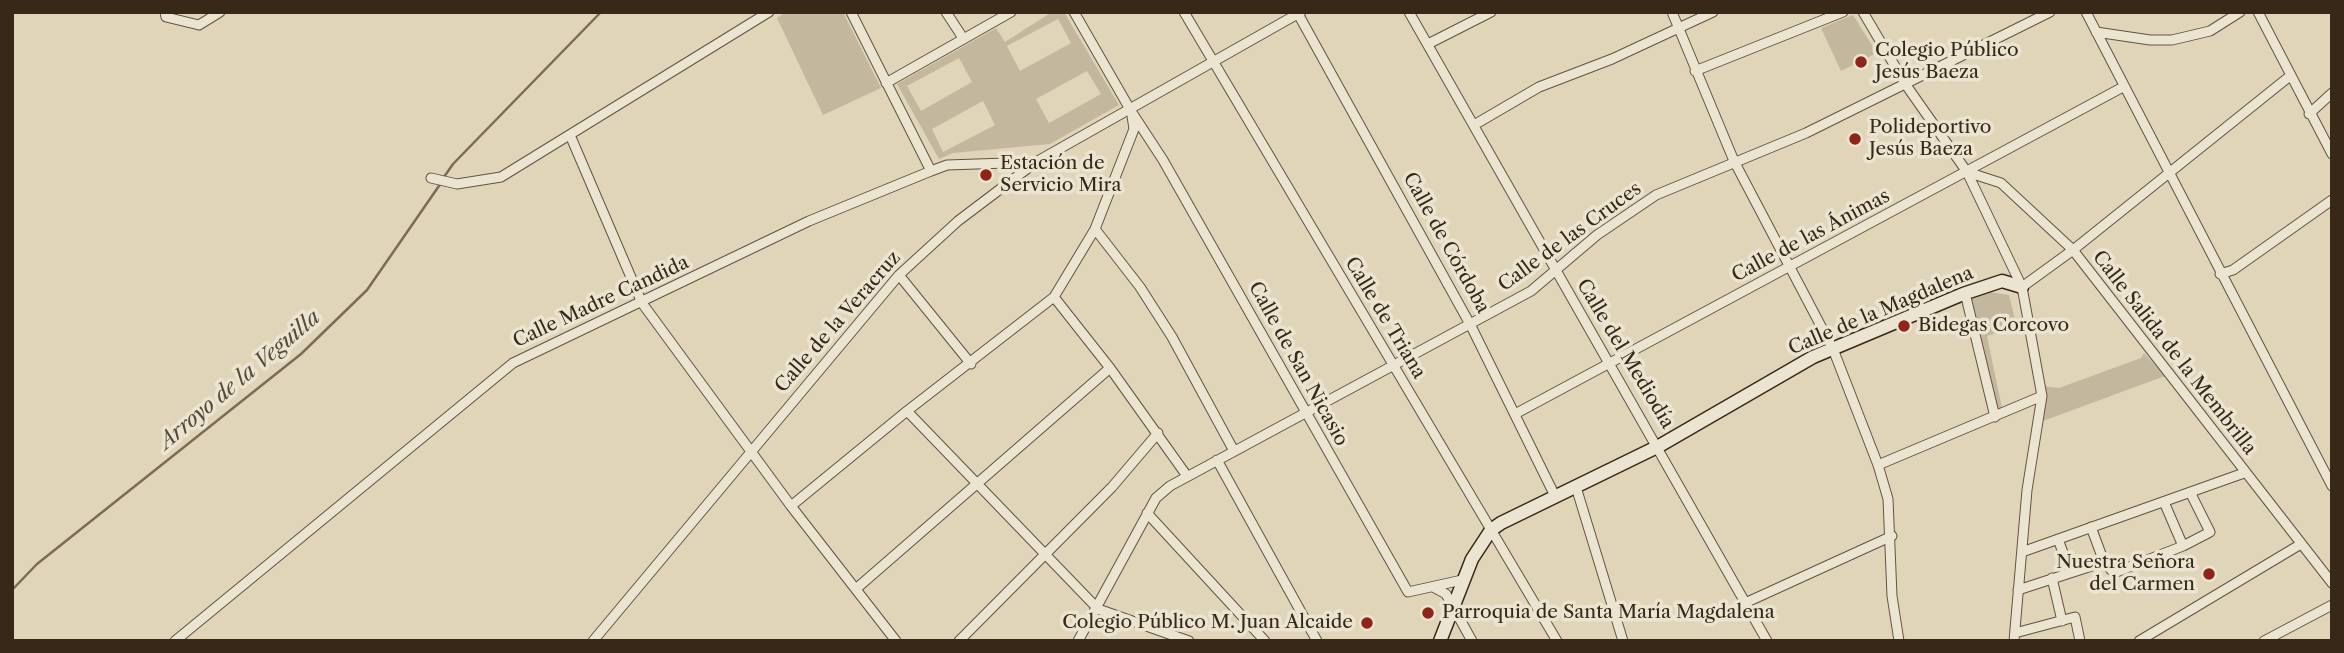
<!DOCTYPE html>
<meta charset="utf-8">
<style>
body{margin:0}
#map{position:relative;width:2344px;height:653px;overflow:hidden;background:#e0d5b8;font-family:"Libre Caslon Text",serif}
canvas{display:block}
.frame{position:absolute;inset:0;border:14px solid #382818;pointer-events:none}
</style>
<div id="map">
<canvas width="2344" height="653"></canvas>
<div class="frame"></div>
</div>
<script>
const ctx = document.querySelector('canvas').getContext('2d');
ctx.lineJoin = 'round';
function fill(path, color) {
  ctx.fillStyle = color;
  ctx.fill(path, 'evenodd');
}
function poly(rows) {
  const path = new Path2D();
  for (const r of rows) {
    path.moveTo(r[0], r[1]);
    for (let i = 2; i < r.length; i += 2) path.lineTo(r[i], r[i + 1]);
  }
  return path;
}
function stroke(path, color, width, dash) {
  ctx.strokeStyle = color;
  ctx.lineWidth = width;
  ctx.lineCap = dash ? 'butt' : 'round';
  ctx.setLineDash(dash || []);
  ctx.stroke(path);
}
function label(font, color, halo, rows, align = 'center') {
  ctx.font = font + ' "Libre Caslon Text",serif';
  ctx.lineWidth = 7;
  ctx.setLineDash([]);
  ctx.textBaseline = 'middle';
  ctx.strokeStyle = halo;
  ctx.fillStyle = color;
  for (const [text, x, y, turn = 0] of rows) {
    ctx.save();
    ctx.translate(x, y);
    ctx.rotate((+turn || 0) * Math.PI / 180);
    ctx.textAlign = isNaN(turn) ? turn : align;
    if (halo) ctx.strokeText(text, 0, 0);
    ctx.fillText(text, 0, 0);
    ctx.restore();
  }
}
const green = poly([
 [786,12,843,12,881,88,823,115,777,18],
 [1052,12,1064,12,1119,105,1050,144,953,153,939,159,897,84,996,28,1005,42],
 [1058,19,1071,43,1020,71,1007,46],
 [959,58,972,82,921,111,907,86],
 [1087,71,1101,94,1049,123,1036,99],
 [983,101,995,125,943,152,932,129],
 [1853,15,1877,53,1841,71,1821,28],
 [1990,292,2009,295,2017,327,1987,336,2002,408,1990,413,1968,300],
 [2144,353,2165,376,2043,421,2043,386,2059,388,2141,358]
]);
const stream = poly([
 [444,177,453,164,601,12],
 [12,590,37,564,301,354,367,290,441,183]
]);
const street = poly([
 [165,12,166,17,199,25,220,12],
 [851,12,931,171],
 [946,12,963,38],
 [1074,12,1131,111,1163,160,1408,592,1462,580],
 [1184,12,1557,641],
 [1297,12,1471,326,1555,496],
 [1409,12,1767,641],
 [1672,12,1734,161,1833,349,1878,465,1888,499,1892,596,1899,641],
 [1863,12,1906,85,1967,172,2022,287,2042,396,2027,490,2014,641],
 [2086,12,2332,486],
 [2258,12,2332,154],
 [2096,32,2150,40,2172,40,2210,31,2240,12],
 [1428,44,1491,12],
 [1695,71,1843,12],
 [886,83,1011,12],
 [2309,114,2332,93],
 [1474,125,1539,87,1612,59,1713,12],
 [570,135,642,303,791,506,896,641],
 [1967,172,2001,183,2073,250,2332,583],
 [431,178,457,184,501,177,769,12],
 [1095,229,1140,287,1172,337,1234,451],
 [2220,274,2233,270,2332,200],
 [899,275,971,364],
 [2022,287,2073,250,2290,76],
 [1965,293,1995,417],
 [1054,297,1110,368,1187,476],
 [907,411,1098,609,1189,641],
 [1515,414,2123,87],
 [1217,460,1317,641],
 [1878,465,2042,396],
 [1576,487,1623,641],
 [2164,502,2183,546],
 [791,506,907,411,1054,297,1095,229,1134,129,1132,116],
 [1147,513,1265,641],
 [2058,539,2070,572],
 [2022,552,2244,473],
 [2104,562,2114,573,2183,546,2210,532,2190,492],
 [2052,578,2062,621],
 [1433,587,1446,594,1472,641],
 [857,588,1110,368],
 [2018,590,2104,562,2091,527],
 [1745,603,1892,536],
 [2015,633,2075,617,2080,641],
 [175,641,513,363,809,221,931,171,947,165,1036,162],
 [593,641,899,275,958,221,1036,162,1301,12],
 [959,641,1112,487,1158,433],
 [1078,641,1156,498,1170,486,1531,291,1597,235,1656,195,1806,133,2050,12],
 [2139,641,2301,544],
 [2264,641,2332,605]
]);
const secondary = poly([
 [1440,641,1472,559,1491,530,1501,523,1659,446,1813,357,1963,294,2002,281,2022,287]
]);
const markers = [
 [1861,62,7,"#8f2418"],
 [1855,139,7,"#8f2418"],
 [986,175,7,"#8f2418"],
 [1904,326,7,"#8f2418"],
 [2209,574,7,"#8f2418"],
 [1428,613,7,"#8f2418"],
 [1367,623,7,"#8f2418"]
];
const poiNames = [
 ["Colegio Público",1875,51],
 ["Jesús Baeza",1875,73],
 ["Polideportivo",1869,128],
 ["Jesús Baeza",1869,150],
 ["Estación de",1000,164],
 ["Servicio Mira",1000,186],
 ["Bidegas Corcovo",1918,326],
 ["Nuestra Señora",2195,563,"right"],
 ["del Carmen",2195,585,"right"],
 ["Parroquia de Santa María Magdalena",1442,613],
 ["Colegio Público M. Juan Alcaide",1353,623,"right"]
];
const streetNames = [
 ["Calle de las Ánimas",1811,236,-28],
 ["Calle de las Cruces",1570,237,-36],
 ["Calle de Córdoba",1446,243,61],
 ["Calle Madre Candida",601,302,-25],
 ["Calle de la Magdalena",1881,311,-23],
 ["Calle de Triana",1385,318,59],
 ["Calle de la Veracruz",838,322,-49],
 ["Calle Salida de la Membrilla",2174,353,52],
 ["Calle del Mediodía",1625,354,59],
 ["Calle de San Nicasio",1298,364,61]
];
const waterNames = [
 ["Arroyo de la Veguilla",240,380,-40]
];
fill(green, '#c3b89d');
stroke(stream, '#7b6c58', 2.5);
stroke(street, '#625340', 11);
stroke(secondary, '#382818', 15);
stroke(street, '#ebe4d1', 9);
stroke(secondary, '#ebe4d1', 12);
for (const [x, y, r, color] of markers) {
  const dot = new Path2D();
  dot.arc(x, y, r, 0, 2 * Math.PI);
  ctx.fillStyle = color;
  ctx.fill(dot);
  stroke(dot, '#ebe4d1', 2.5);
}
label('19px', '#382818', '#ebe4d1', poiNames, 'left');
label('19px', '#382818', '#ebe4d1', streetNames);
label('italic 21px', '#594a38', '#ebe4d1', waterNames);
</script>
